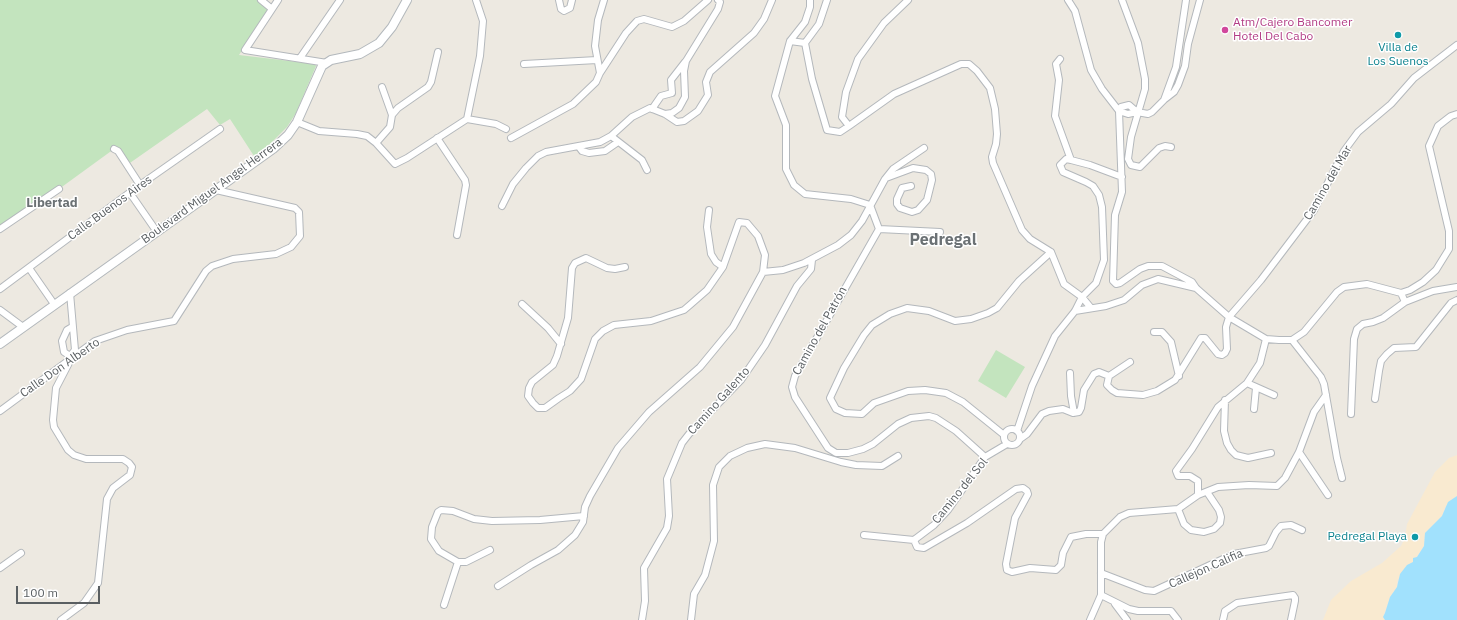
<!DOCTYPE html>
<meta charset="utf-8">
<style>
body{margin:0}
#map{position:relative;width:1457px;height:620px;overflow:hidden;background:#ede9e1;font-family:"IBM Plex Sans",sans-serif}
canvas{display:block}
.scale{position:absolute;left:16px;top:586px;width:84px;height:18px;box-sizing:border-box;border:2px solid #5a5f62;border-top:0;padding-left:5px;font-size:12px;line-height:14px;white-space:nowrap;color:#5a5f62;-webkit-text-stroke:3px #fff;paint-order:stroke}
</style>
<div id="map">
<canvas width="1457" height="620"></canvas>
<div class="scale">100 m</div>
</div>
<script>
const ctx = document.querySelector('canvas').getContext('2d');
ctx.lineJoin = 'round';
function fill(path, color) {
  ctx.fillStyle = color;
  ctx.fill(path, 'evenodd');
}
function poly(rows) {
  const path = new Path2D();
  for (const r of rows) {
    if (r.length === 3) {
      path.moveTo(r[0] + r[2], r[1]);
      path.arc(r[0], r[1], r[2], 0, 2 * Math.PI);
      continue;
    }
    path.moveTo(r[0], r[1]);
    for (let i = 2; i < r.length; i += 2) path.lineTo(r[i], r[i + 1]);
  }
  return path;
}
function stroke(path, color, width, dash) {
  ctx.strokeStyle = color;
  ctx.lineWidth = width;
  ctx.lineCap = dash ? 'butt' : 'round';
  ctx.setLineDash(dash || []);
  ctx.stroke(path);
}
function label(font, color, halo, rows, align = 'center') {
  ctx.font = font + ' "IBM Plex Sans",sans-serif';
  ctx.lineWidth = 3;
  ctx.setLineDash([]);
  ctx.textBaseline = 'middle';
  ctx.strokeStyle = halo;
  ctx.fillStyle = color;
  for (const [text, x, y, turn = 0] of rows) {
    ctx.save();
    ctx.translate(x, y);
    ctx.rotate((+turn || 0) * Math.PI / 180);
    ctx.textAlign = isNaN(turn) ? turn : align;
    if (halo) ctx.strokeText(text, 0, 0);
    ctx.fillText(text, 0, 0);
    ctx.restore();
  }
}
const green = poly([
 [0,0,258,0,268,9,239,55,315,64,316,66,296,113,287,127,268,146,254,156,230,119,220,125,207,109,127,165,114,149,59,189,2,228,0,225],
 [996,350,1025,367,1006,398,978,381]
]);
const sand = poly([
 [1457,455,1457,496,1452,499,1445,507,1442,516,1425,533,1424,546,1413,562,1407,565,1397,581,1397,587,1390,597,1383,617,1385,620,1323,620,1331,600,1351,581,1382,563,1401,546,1405,538,1407,524,1435,472,1449,458]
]);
const water = poly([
 [1457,496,1457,620,1385,620,1383,617,1385,613,1390,597,1397,587,1400,574,1407,565,1413,562,1413,558,1417,557,1424,546,1425,533,1442,516,1448,502]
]);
const street = poly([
 [261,0,272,9],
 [278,0,245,50,327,63],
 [559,0,561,9,564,11,570,8,572,0],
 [810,0,810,7,805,22,790,41,775,96,786,125,786,169,794,185,805,194,851,199,870,205,879,229,795,376,792,387,795,397,828,448,836,453,848,453,863,449,873,444,898,424,911,418,929,416,936,418,956,431,985,457],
 [1068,0,1075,11,1091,70,1102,89,1119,111],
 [1122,0,1138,43,1145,79,1145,89,1131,137,1128,159,1131,165,1140,167,1159,148,1165,146,1171,147],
 [790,41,805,43,819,24,827,0],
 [805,43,812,79,827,130,840,132,849,126,842,117,846,92,858,59,884,23,908,0],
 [300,58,340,0],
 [1060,59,1056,64,1059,80,1055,116,1071,160],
 [524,64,597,60],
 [600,73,626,33,637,21,644,19,672,27,684,21,708,0],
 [1165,99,1174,92,1178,85,1185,66,1188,44,1200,0],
 [652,109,661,96,672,93,671,80,685,62],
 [1119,111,1128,114,1137,112,1148,114,1152,112,1164,100,1176,67,1186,0],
 [1137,112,1129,105,1121,107,1119,111,1122,192,1115,215,1113,281,1116,284,1120,283,1140,269,1148,266,1162,266,1192,282,1196,288,1229,317,1266,339,1279,340,1292,340,1304,332,1337,292,1344,287,1367,284,1401,293,1410,290,1423,282,1436,270,1449,249,1449,231,1429,146,1438,126,1451,116,1457,114],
 [665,114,672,113,679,108,685,97,684,71,686,61,718,9,720,2,718,0],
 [392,115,398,108,428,87,431,82,438,52],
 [467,119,480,56,483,21,476,0],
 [297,122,319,131,357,134,367,136,376,143,395,164,407,158,467,119,496,124,506,129],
 [849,126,894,94,961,64,969,64,977,71,990,88,995,109,997,134,996,144,992,157,993,163,1022,230,1030,239,1051,252,1064,284,1082,297,1091,308],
 [611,136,642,160,647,170],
 [437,138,465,180,466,185,457,235],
 [511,138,573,104,596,82,600,73,595,46,598,20,604,0],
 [376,143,390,127,392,115,382,87],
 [579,147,582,151,589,153,605,151,618,142],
 [114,149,118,151,140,185],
 [886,178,913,168,926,170,931,174,932,180,927,200,918,210,912,212,900,208,897,204,897,199,902,188,911,186],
 [130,193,157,232],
 [502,206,513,184,526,168,538,156,546,152,600,142,611,136,632,117,650,108,665,114,677,122,684,121,698,111,708,95,706,82,710,72,754,33,764,19,772,0],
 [709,210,707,227,711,254,716,262,723,267],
 [0,229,59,189],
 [879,229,940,232],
 [625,267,615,269,607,268,586,258,575,263,572,268,568,318,557,356,553,365,532,382,529,388,528,396,533,403,538,408,545,408,559,398,570,391,581,379,595,339,603,331,614,325,651,321,684,310,691,304,707,290,723,267,739,222,747,223,758,236,765,255,763,272,783,270,804,263,838,245,851,235,862,221,885,179,893,169,924,148],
 [29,268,54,304],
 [0,289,140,185,220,129],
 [1405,302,1433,291,1457,287],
 [522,304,548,328,561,344],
 [0,310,23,327],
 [1075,311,1106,306,1124,300,1142,285,1158,279,1196,288],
 [1154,332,1162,332,1171,342,1179,376],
 [1292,340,1321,377,1324,384,1337,458,1342,478],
 [70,356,64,352,62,341,67,330,72,327],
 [1130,362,1109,376,1107,385,1112,390,1117,393,1143,395,1157,391,1175,380,1201,338,1205,338,1218,354,1222,355,1225,353,1227,349,1226,327,1229,317,1261,280,1314,210,1344,151,1358,132,1391,104,1414,78,1457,45],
 [1070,373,1071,396,1074,413],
 [1247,383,1274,395],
 [1375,399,1379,371,1381,361,1387,354,1394,348,1416,347,1451,303,1457,300],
 [1225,400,1224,431,1227,443,1231,450,1236,455,1248,458,1271,453],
 [1254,409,1256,388],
 [0,411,95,341,127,330,174,321,206,271,212,266,233,259,276,254,291,247,300,236,299,212,295,208,216,190],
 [1351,414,1354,339,1357,329,1363,324,1373,322,1383,318,1405,302,1401,293],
 [1012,437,8],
 [1017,431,1032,386,1055,336,1075,311,1082,297,1096,283,1104,260,1102,207,1099,195,1093,186,1086,182,1063,172,1060,165,1066,159,1071,160,1090,165,1122,177],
 [1004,435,963,402,946,393,925,390,908,391,874,403,862,414,845,413,836,409,830,398,844,368,864,335,872,325,890,314,907,308,929,311,955,321,971,319,988,313,997,308,1019,281,1051,252],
 [1020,439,1027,434,1042,414,1049,411,1063,409,1073,413,1079,412,1081,408,1084,390,1094,374,1099,372,1109,376],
 [1299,452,1328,495],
 [1198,495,1198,481,1190,476,1178,476,1176,471,1192,449,1218,407,1247,383,1260,363,1266,339],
 [1178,509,1184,524,1191,530,1204,532,1214,529,1220,523,1221,517,1219,510,1207,492],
 [864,535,914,540],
 [914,540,917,547,924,548,967,523,1016,489,1023,488,1027,491,1028,494,1015,518,1006,564,1007,570,1012,572,1030,568,1056,570,1061,565,1063,553,1071,537,1086,534,1103,534],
 [914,540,934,525,948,510,985,457,1007,444],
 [490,550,466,562,458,562,439,551,431,539,432,527,438,512,441,510,453,511,474,519,492,521,540,520,584,516],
 [0,568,21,553],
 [1101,573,1145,590,1154,591,1234,554,1266,548,1269,546,1276,532,1281,526,1291,525,1302,530],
 [498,586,531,565,558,550,575,535,583,522,585,507,590,496,618,448,649,412,700,367,733,327,763,272],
 [1101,595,1129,609,1138,611,1171,611,1178,620],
 [1115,604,1127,620],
 [444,605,458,562],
 [61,620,84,603,98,583,107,499,113,488,130,475,132,467,129,463,123,459,86,459,74,455,68,450,54,427,53,420,56,388,70,361,70,356,75,350,70,293],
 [642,620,645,601,644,568,667,528,669,516,667,479,682,443,689,434,741,380,765,345,797,286,811,269,812,260],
 [691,620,694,594,705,575,714,541,713,485,719,467,730,456,747,448,765,444,795,448,841,462,856,465,882,466,898,456],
 [1090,620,1101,595,1101,542,1103,534,1120,517,1129,513,1178,509,1198,495,1218,487,1249,485,1277,486,1285,478,1299,452,1314,412,1326,395],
 [1223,620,1225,611,1237,603,1293,595,1295,598,1295,601,1291,620]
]);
const secondary = poly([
 [0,344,273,149,288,135,297,122,322,66,331,60,360,54,379,43,392,27,407,0]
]);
const markers = [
 [1225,30,4,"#d1479c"],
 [1398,35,4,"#0f9aa8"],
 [1415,537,4,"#0f9aa8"]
];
const hotelNames = [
 ["Atm/Cajero Bancomer",1233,23],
 ["Hotel Del Cabo",1233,37]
];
const cultureNames = [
 ["Villa de",1398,48],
 ["Los Suenos",1398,62],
 ["Pedregal Playa",1407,537,"right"]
];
const streetNames = [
 ["Camino del Mar",1328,183,-60],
 ["Boulevard Miguel Angel Herrera",212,191,-36],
 ["Calle Buenos Aires",110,208,-36],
 ["Camino del Patrón",820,331,-61],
 ["Calle Don Alberto",60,368,-35],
 ["Camino Galento",719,401,-48],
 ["Camino del Sol",960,491,-51],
 ["Callejon Califia",1206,569,-24]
];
const neighbourhoodNames = [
 ["Libertad",52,203]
];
const districtNames = [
 ["Pedregal",943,240]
];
fill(green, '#c3e4be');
fill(sand, '#f9ead0');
fill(water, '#a1e1fd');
stroke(street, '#b4b8bc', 8);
stroke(secondary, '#b3b8bc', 10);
stroke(street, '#fff', 6);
stroke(secondary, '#fff', 8);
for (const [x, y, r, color] of markers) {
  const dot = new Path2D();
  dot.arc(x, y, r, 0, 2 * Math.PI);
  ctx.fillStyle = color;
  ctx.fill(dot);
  stroke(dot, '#fff', 1.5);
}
label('12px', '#b23c85', '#fff', hotelNames, 'left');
label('12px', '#0d838f', '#fff', cultureNames);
label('12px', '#5a5f62', '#fff', streetNames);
label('bold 13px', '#6b7174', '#fff', neighbourhoodNames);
label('bold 16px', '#6b7174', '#fff', districtNames);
</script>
